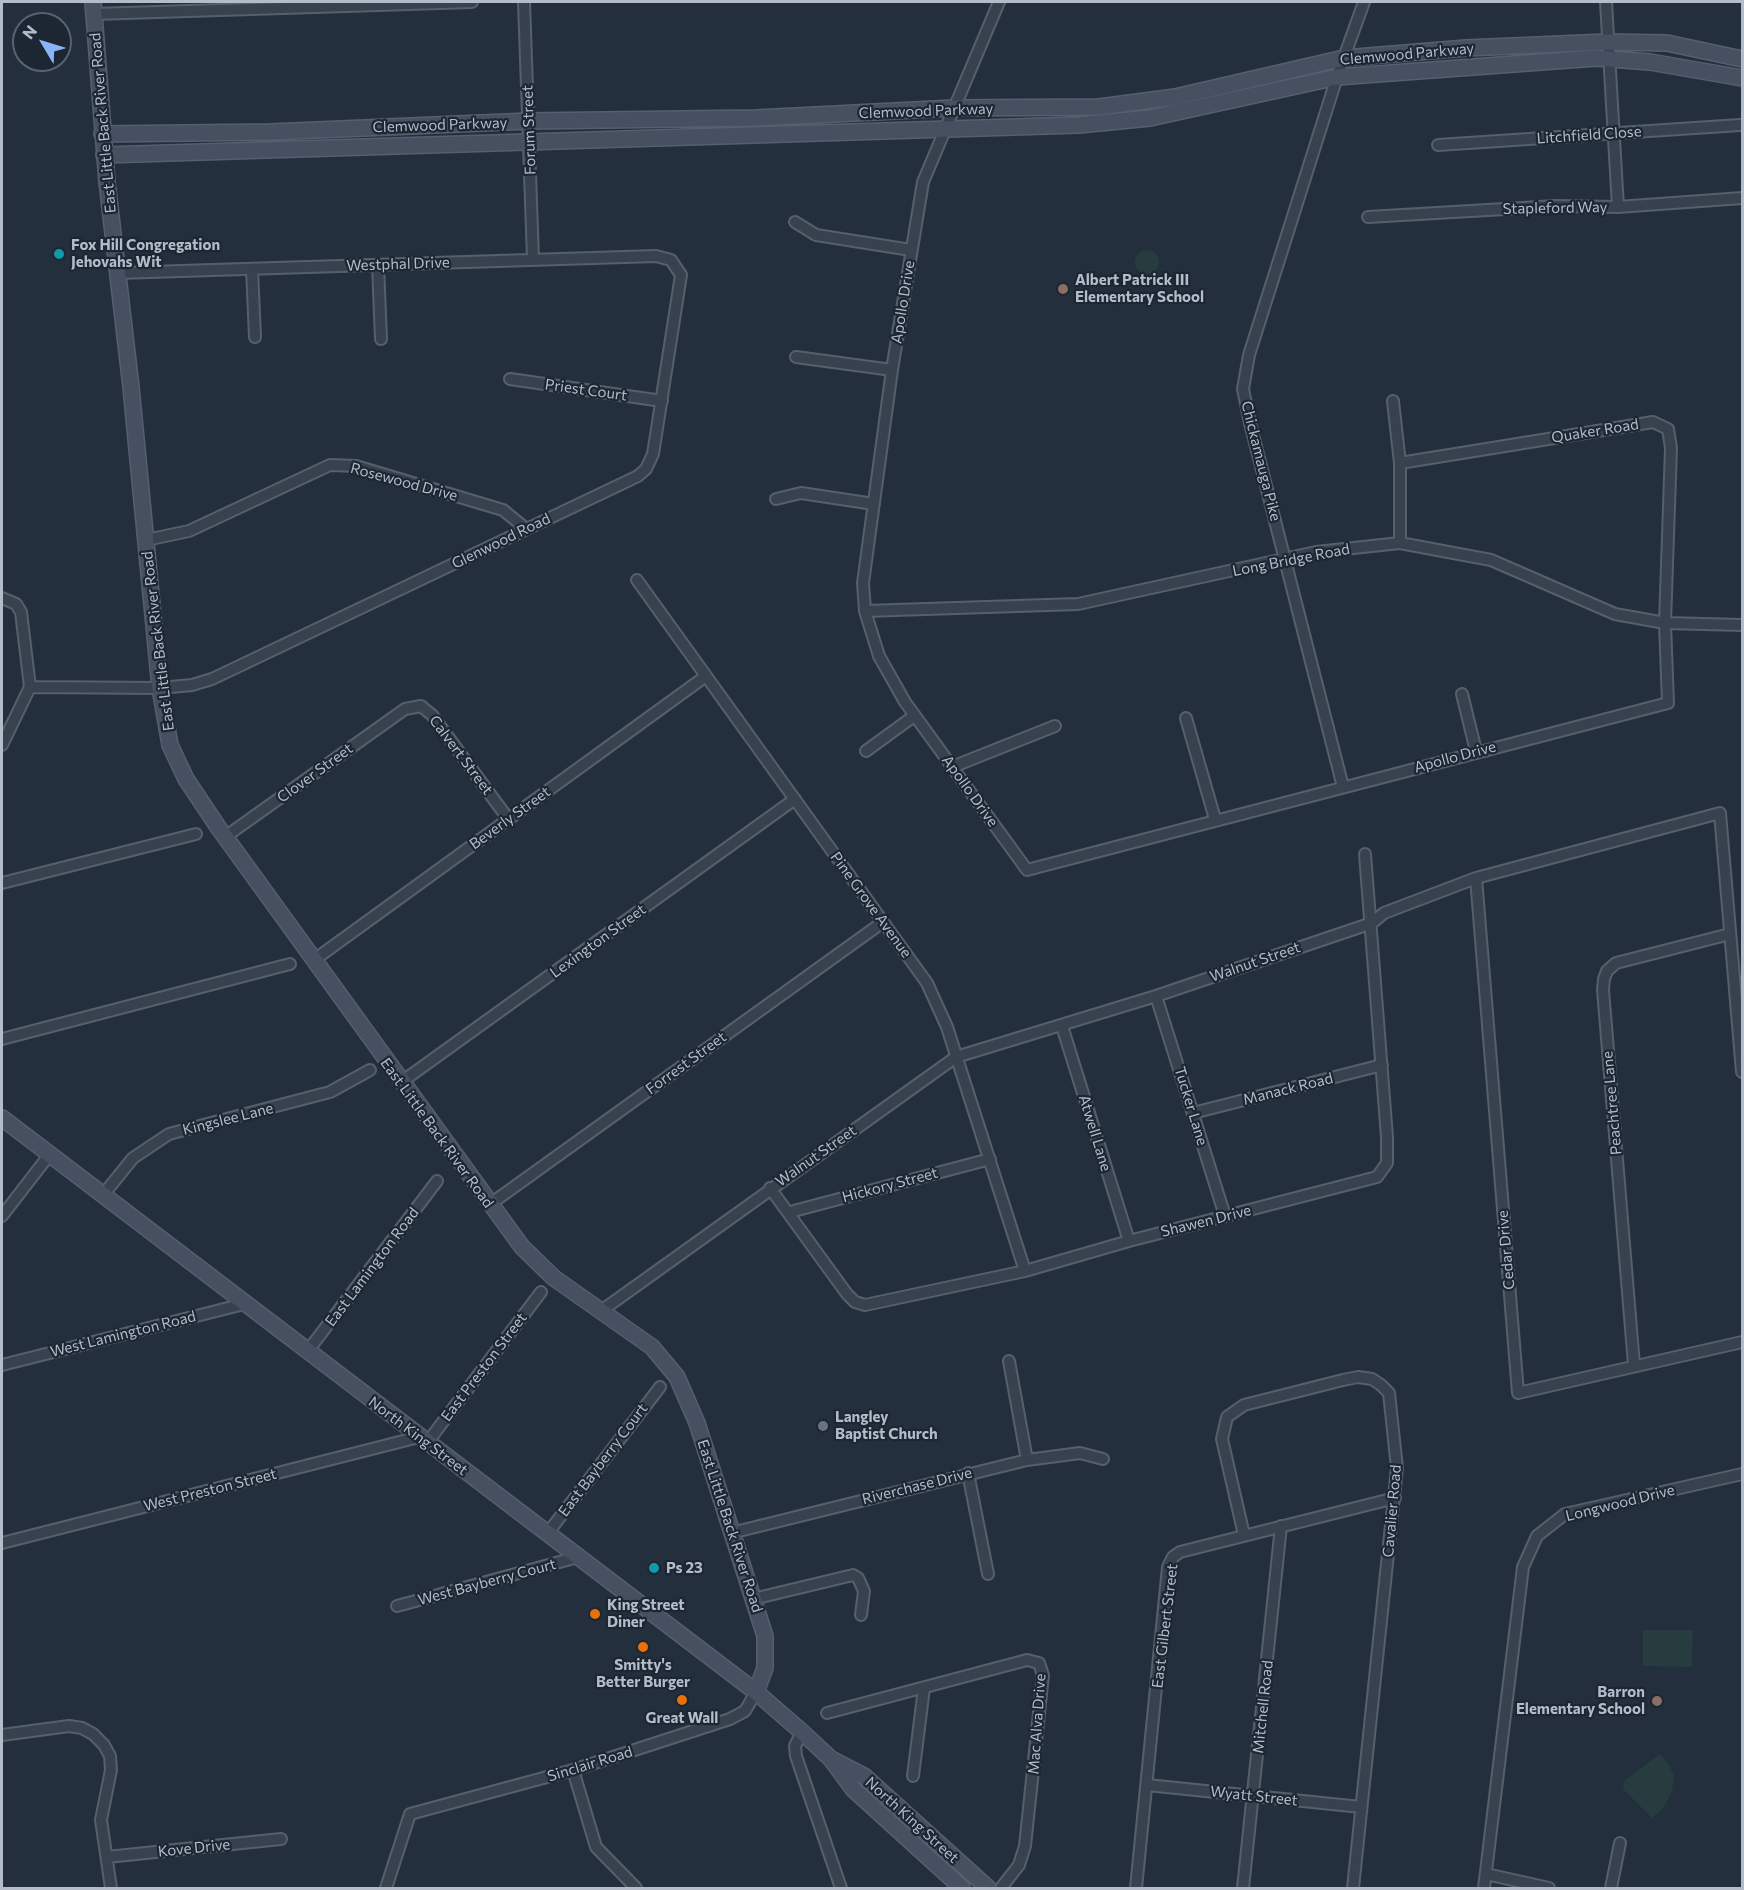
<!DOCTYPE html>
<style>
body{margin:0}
#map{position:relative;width:1744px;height:1890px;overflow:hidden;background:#242f3e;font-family:Commissioner,sans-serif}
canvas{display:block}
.frame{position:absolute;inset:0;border:3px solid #b4bcc9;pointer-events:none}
.north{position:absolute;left:12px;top:12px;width:60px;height:60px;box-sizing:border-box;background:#1d2633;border:2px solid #59626f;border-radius:50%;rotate:308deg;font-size:16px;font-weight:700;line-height:24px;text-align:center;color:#b4bcc9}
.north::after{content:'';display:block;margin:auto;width:21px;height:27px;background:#8ab4f8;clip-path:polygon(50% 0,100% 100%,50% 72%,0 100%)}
</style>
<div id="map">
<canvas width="1744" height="1890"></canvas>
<div class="frame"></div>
<div class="north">N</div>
</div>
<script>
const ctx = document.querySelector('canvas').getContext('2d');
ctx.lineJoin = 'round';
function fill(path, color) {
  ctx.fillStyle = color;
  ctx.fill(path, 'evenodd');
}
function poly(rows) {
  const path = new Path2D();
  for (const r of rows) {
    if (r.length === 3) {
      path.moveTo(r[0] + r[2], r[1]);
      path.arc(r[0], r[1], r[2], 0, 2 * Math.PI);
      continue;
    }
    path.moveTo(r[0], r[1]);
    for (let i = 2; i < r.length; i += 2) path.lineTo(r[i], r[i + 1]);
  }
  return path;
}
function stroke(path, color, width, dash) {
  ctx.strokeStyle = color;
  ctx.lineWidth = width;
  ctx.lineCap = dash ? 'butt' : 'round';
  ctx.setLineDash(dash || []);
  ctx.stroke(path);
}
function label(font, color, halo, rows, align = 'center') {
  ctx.font = font + ' Commissioner,sans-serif';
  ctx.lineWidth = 4.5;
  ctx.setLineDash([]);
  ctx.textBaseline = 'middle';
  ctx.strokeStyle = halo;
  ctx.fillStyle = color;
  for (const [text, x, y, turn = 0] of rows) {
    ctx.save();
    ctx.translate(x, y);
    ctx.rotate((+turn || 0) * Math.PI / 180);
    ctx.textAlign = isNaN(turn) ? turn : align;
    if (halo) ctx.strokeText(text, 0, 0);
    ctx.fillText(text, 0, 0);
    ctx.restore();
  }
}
const green = poly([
 [1147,262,12],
 [1643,1630,1693,1630,1692,1667,1643,1666],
 [1660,1754,1669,1765,1674,1776,1672,1792,1663,1808,1652,1818,1623,1789,1624,1781]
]);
const street = poly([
 [524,2,533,259],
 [999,2,923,182,892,370,863,583,865,611,879,656,905,702,1027,870,1668,703,1665,623,1671,448,1668,429,1653,422,1400,463],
 [1606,2,1618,207],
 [94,14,472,2],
 [1438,145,1740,125],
 [1368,217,1556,206,1618,207,1742,198],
 [795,222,816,235,911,250],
 [378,265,381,339],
 [252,269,255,337],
 [796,357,892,370],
 [510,379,662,401],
 [1393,401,1400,463,1400,543],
 [776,499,801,493,874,504],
 [146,540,189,531,330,465,356,466,503,510,525,528],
 [637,580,927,983,947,1027,1025,1271],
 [2,598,16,604,21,612,30,687],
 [865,611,1078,604,1316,552,1400,543,1491,560,1615,614,1665,623,1742,625],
 [1462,694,1476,751],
 [1186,718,1215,819],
 [2,745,30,687,160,688,192,685,212,679,638,476,646,469,653,454,681,275,671,260,656,256,118,273],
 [866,751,914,716],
 [952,767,1055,726],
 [1343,787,1250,423,1243,389,1249,355,1337,77,1364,2],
 [225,837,405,709,421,706,432,715,509,820],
 [1476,878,1518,1393,1742,1342],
 [2,883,196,834],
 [314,960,706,676],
 [1156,996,1225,1216],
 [1062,1026,1129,1241],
 [2,1039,290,964],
 [400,1083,795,799],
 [1193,1113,1382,1065],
 [770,1188,847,1294,855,1302,865,1305,1025,1271,1129,1241,1377,1177,1387,1163,1387,1137,1365,854],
 [103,1195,133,1158,169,1134,330,1092,370,1070],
 [489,1205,883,922],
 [790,1212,990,1159],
 [2,1216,50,1154],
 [601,1311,956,1057,1156,996,1372,923,1384,913,1476,878,1720,813,1742,1072],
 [307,1352,437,1181],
 [1009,1361,1027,1460],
 [2,1365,244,1304],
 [1634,1365,1603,990,1604,979,1607,971,1616,963,1730,934],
 [427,1443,541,1292],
 [968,1473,988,1574],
 [731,1533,1027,1460,1080,1453,1103,1459],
 [547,1534,660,1387],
 [1244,1535,1222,1439,1227,1417,1244,1405,1343,1380,1358,1377,1372,1379,1381,1385,1389,1393,1397,1468,1353,1888],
 [2,1543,419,1437],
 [753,1599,853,1575,858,1578,864,1591,861,1615],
 [397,1606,578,1557],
 [827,1713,1027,1660,1039,1663,1043,1675,1025,1846,1019,1865,1001,1888],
 [802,1732,795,1746,796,1756,841,1888],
 [2,1735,69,1726,82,1728,93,1734,104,1745,110,1756,111,1770,101,1820,111,1888],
 [573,1770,596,1847,636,1888],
 [913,1776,924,1688],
 [1147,1785,1361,1807],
 [107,1857,281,1839],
 [1486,1874,1549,1888],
 [386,1888,410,1814,573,1770,730,1719,745,1711,756,1692],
 [1136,1888,1168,1567,1173,1557,1180,1552,1395,1498],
 [1243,1888,1281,1526],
 [1484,1888,1523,1567,1537,1536,1565,1514,1742,1474],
 [1611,1888,1620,1843]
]);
const secondary = poly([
 [93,2,107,182,131,387,160,688,170,745,186,779,218,827,522,1247,554,1278,652,1347,677,1377,697,1423,765,1636,765,1668,756,1692],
 [102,134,270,132,529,121,756,118,954,108,1099,107,1175,97,1344,58,1466,48,1607,42,1667,43,1742,59],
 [104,155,1079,125,1150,118,1337,77,1596,58,1650,62,1742,78],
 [2,1118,756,1692,802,1732,831,1759,853,1789,962,1888],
 [833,1760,864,1776,988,1888]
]);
const markers = [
 [59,254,6,"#0f9aa8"],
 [1063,289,6,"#8d6e63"],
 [823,1426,6,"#6b7280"],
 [654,1568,6,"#0f9aa8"],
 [595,1614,6,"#e8710a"],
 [643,1647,6,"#e8710a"],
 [682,1700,6,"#e8710a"],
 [1657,1701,6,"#8d6e63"]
];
const streetNames = [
 ["Clemwood Parkway",1407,54,-5],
 ["Clemwood Parkway",926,111,-2],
 ["East Little Back River Road",103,123,-95],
 ["Clemwood Parkway",440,125,-2],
 ["Forum Street",529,130,-92],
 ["Litchfield Close",1589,135,-4],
 ["Stapleford Way",1555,208,-1],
 ["Westphal Drive",398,264,-2],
 ["Apollo Drive",903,302,-81],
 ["Priest Court",586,390,8],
 ["Quaker Road",1595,431,-9],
 ["Chickamauga Pike",1261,461,76],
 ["Rosewood Drive",404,482,15],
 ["Glenwood Road",501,541,-26],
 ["Long Bridge Road",1291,560,-11],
 ["East Little Back River Road",158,641,-97],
 ["Calvert Street",461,755,53],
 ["Apollo Drive",1455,757,-15],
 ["Clover Street",315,773,-36],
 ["Apollo Drive",970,791,54],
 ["Beverly Street",510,818,-36],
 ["Pine Grove Avenue",871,905,54],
 ["Lexington Street",598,941,-36],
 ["Walnut Street",1255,962,-19],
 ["Forrest Street",686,1063,-36],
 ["Manack Road",1288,1089,-14],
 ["Peachtree Lane",1612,1103,-95],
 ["Tucker Lane",1191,1106,73],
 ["Kingslee Lane",228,1119,-14],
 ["East Little Back River Road",437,1133,54],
 ["Atwell Lane",1095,1133,73],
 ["Walnut Street",816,1156,-35],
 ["Hickory Street",890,1185,-15],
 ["Shawen Drive",1206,1221,-14],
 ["Cedar Drive",1506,1250,-95],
 ["East Lamington Road",372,1267,-53],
 ["West Lamington Road",123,1334,-14],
 ["East Preston Street",484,1367,-53],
 ["North King Street",418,1436,37],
 ["East Bayberry Court",603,1460,-53],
 ["Riverchase Drive",917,1486,-14],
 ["West Preston Street",210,1490,-14],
 ["Longwood Drive",1620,1503,-14],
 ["Cavalier Road",1392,1511,-85],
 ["East Little Back River Road",730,1526,72],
 ["West Bayberry Court",487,1582,-15],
 ["East Gilbert Street",1165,1626,-83],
 ["Mitchell Road",1263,1707,-84],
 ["Mac Alva Drive",1037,1724,-86],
 ["Sinclair Road",590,1764,-17],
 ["Wyatt Street",1254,1796,6],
 ["North King Street",912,1820,42],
 ["Kove Drive",194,1848,-6]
];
const poiNames = [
 ["Fox Hill Congregation",71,245],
 ["Jehovahs Wit",71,262],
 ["Albert Patrick III",1075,280],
 ["Elementary School",1075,297],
 ["Langley",835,1417],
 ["Baptist Church",835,1434],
 ["Ps 23",666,1568],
 ["King Street",607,1605],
 ["Diner",607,1622],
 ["Smitty's",643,1665,"center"],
 ["Better Burger",643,1682,"center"],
 ["Barron",1645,1692,"right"],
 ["Elementary School",1645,1709,"right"],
 ["Great Wall",682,1718,"center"]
];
fill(green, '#263c3f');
stroke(street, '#565f6c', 14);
stroke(secondary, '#565f6c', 18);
stroke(street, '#38414e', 10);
stroke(secondary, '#465061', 15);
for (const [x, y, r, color] of markers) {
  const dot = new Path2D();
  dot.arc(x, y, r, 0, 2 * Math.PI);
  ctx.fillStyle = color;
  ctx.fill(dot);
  stroke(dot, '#1d2633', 2);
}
label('15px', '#b4bcc9', '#1d2633', streetNames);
label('bold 15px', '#b4bcc9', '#1d2633', poiNames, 'left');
</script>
